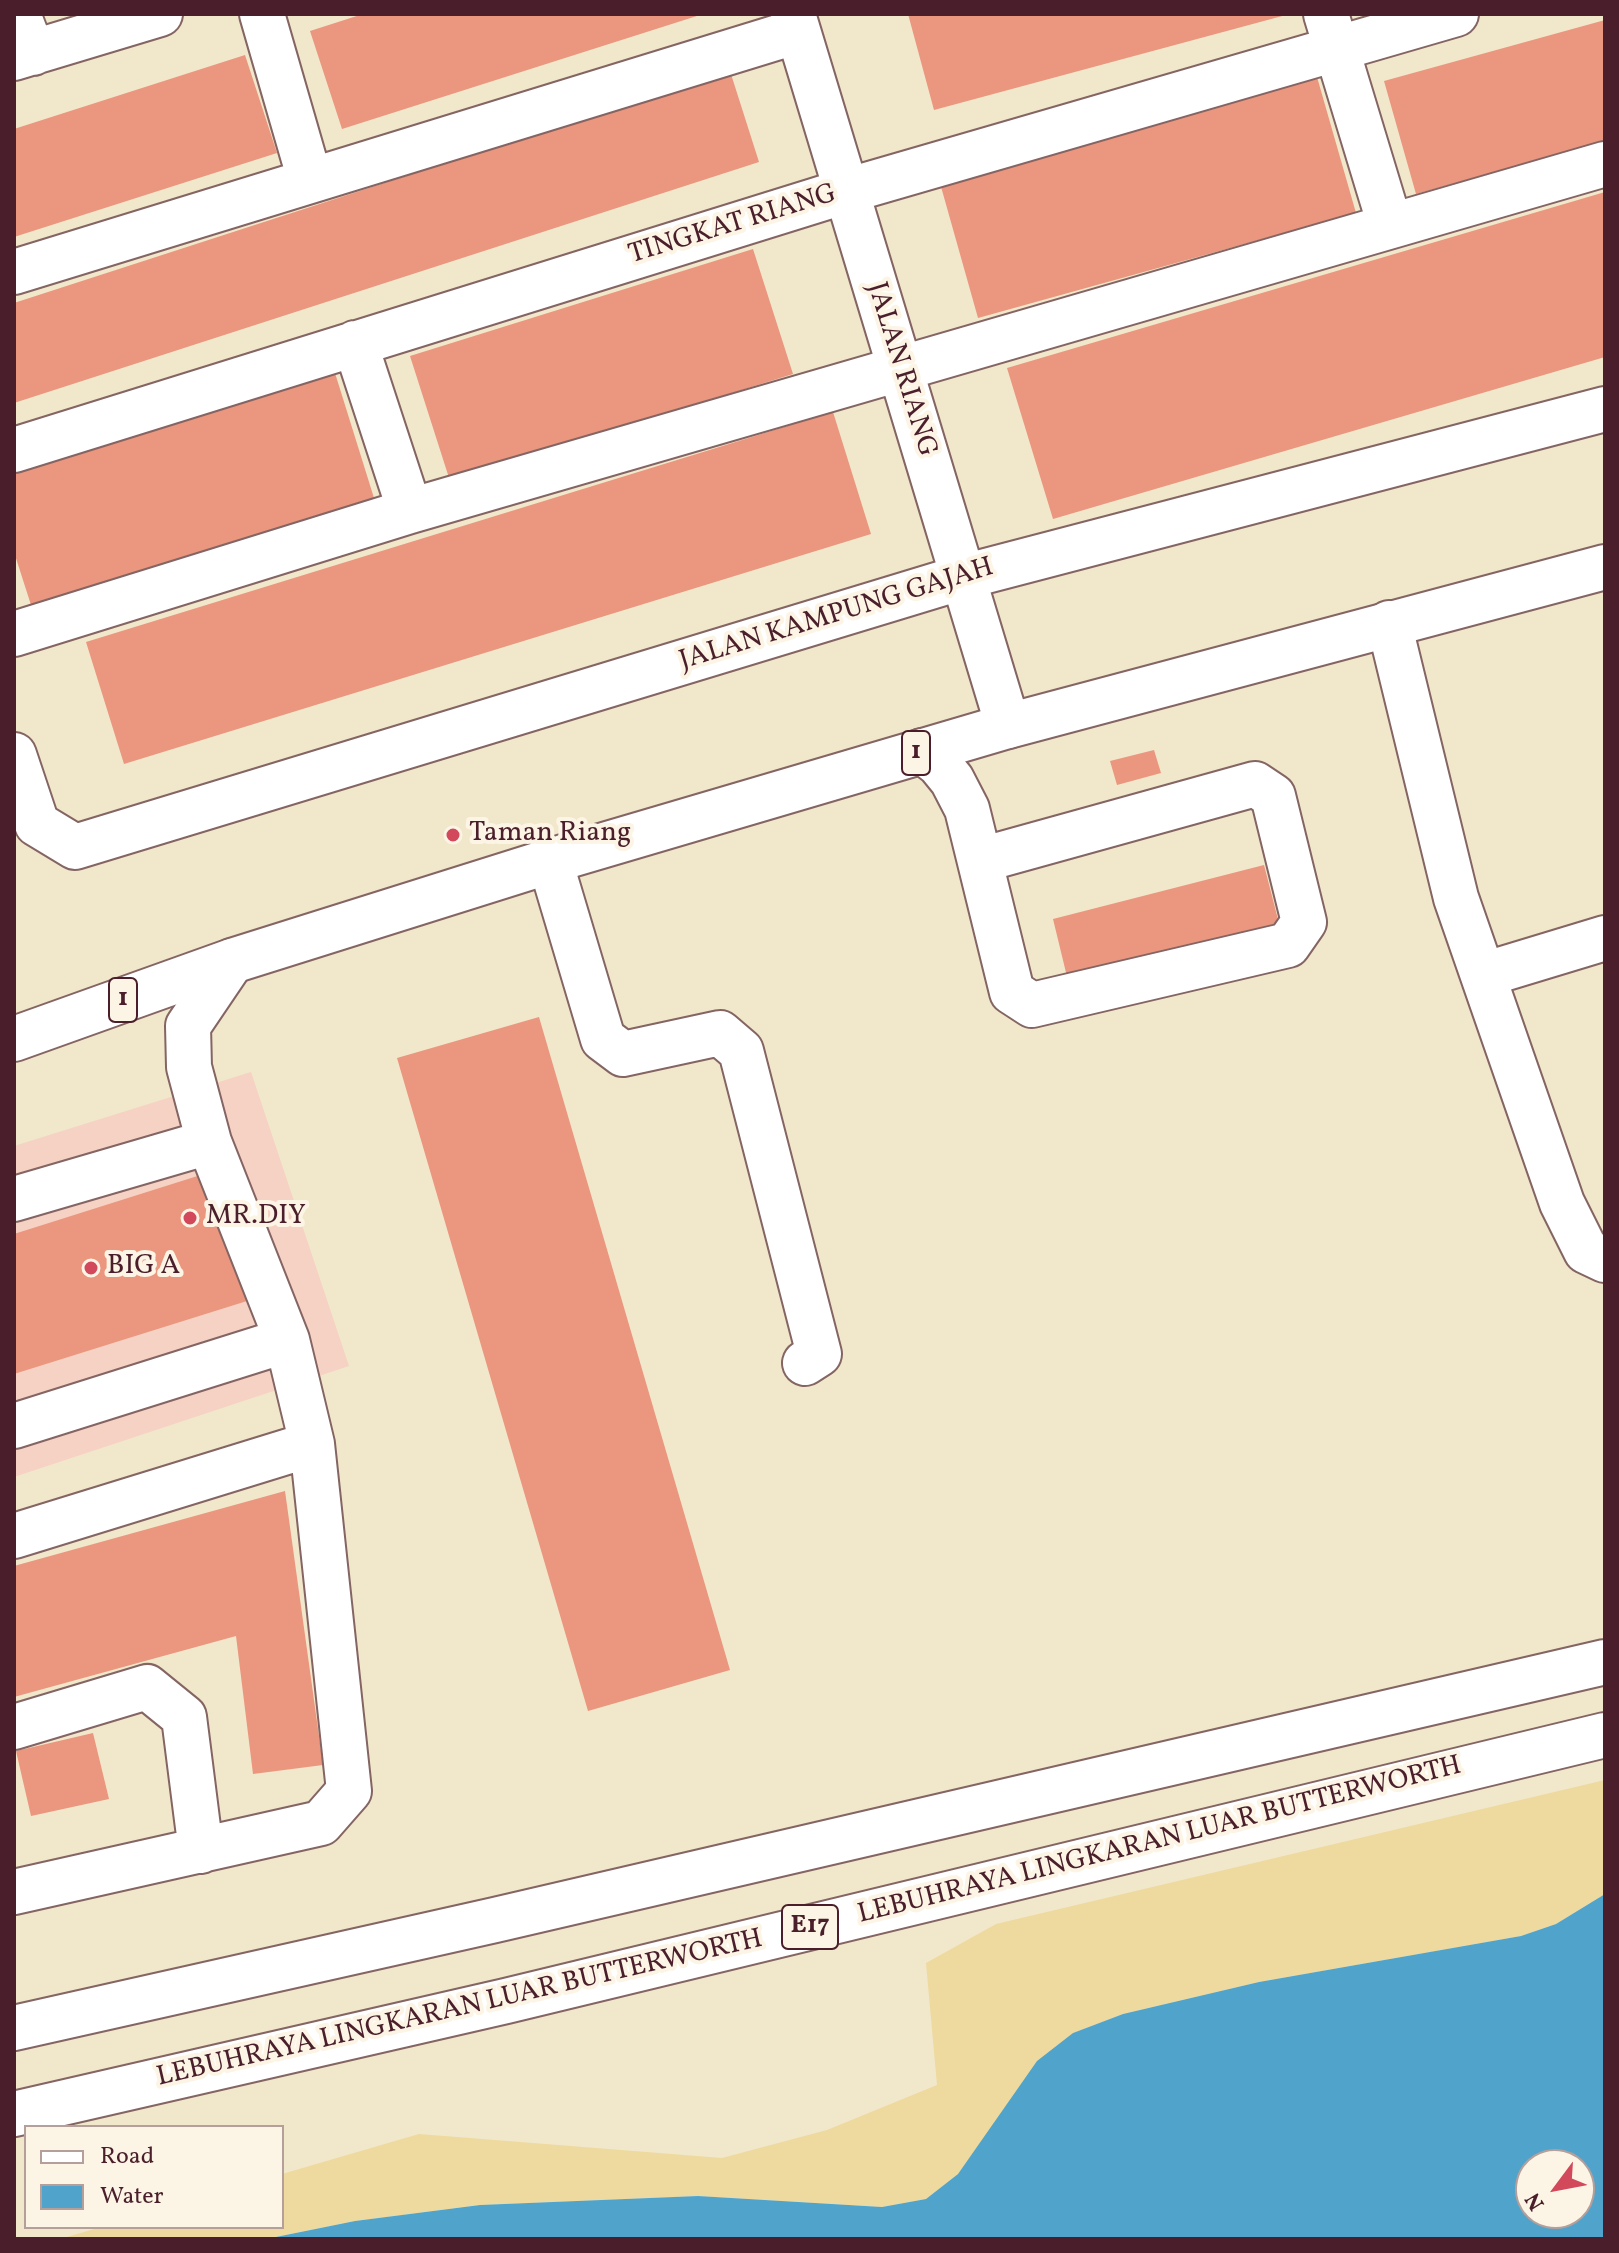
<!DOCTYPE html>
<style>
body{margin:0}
#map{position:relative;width:1619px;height:2253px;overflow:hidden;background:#f1e7cb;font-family:Vollkorn,serif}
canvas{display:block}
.frame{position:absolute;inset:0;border:16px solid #4a1f2b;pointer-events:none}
.legend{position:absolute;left:24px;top:2125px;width:260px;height:104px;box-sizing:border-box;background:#fcf5e5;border:2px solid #b59f9b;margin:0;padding:10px 14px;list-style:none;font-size:24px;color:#4a1f2b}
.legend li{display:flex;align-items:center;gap:16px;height:40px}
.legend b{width:40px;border:2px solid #b59f9b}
.north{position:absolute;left:1515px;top:2149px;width:80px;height:80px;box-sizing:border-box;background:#fcf5e5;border:2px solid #b59f9b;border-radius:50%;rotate:238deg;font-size:22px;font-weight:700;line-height:32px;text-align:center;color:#4a1f2b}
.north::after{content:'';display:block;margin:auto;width:28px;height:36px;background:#d1495b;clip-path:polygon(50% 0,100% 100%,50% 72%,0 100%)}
</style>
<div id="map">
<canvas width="1619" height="2253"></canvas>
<div class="frame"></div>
<ul class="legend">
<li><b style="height:10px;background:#fff"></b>Road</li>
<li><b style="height:22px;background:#50a4cc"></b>Water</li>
</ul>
<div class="north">N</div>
</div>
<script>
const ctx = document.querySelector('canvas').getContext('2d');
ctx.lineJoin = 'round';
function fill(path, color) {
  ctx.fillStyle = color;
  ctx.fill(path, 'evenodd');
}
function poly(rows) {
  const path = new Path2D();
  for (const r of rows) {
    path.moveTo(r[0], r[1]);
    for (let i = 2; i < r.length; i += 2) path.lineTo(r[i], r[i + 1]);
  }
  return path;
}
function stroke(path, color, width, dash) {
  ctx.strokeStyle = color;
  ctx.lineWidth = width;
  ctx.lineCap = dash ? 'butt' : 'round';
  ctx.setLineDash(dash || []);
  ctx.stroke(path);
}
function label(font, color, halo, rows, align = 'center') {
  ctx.font = font + ' Vollkorn,serif';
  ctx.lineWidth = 8;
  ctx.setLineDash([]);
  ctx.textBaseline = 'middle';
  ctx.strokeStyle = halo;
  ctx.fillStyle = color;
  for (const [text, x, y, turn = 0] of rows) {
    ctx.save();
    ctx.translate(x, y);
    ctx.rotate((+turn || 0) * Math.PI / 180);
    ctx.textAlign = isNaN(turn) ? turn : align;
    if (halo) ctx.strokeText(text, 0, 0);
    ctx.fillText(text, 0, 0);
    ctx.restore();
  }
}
const built = poly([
 [251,1072,349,1366,14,1477,14,1146]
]);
const sand = poly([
 [1605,1780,1605,1894,1556,1924,1521,1936,1259,1982,1123,2014,1073,2033,997,2121,958,2174,926,2199,882,2207,698,2196,480,2205,355,2221,266,2239,60,2239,101,2227,282,2227,282,2174,419,2134,722,2158,827,2130,937,2085,926,1963,996,1924]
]);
const water = poly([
 [1605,1894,1605,2239,266,2239,355,2221,480,2205,698,2196,882,2207,926,2199,958,2174,1037,2061,1073,2033,1123,2014,1259,1982,1521,1936,1556,1924],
 [1531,2165,1579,2165,1579,2213,1531,2213]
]);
const building = poly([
 [363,14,700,14,700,15,342,129,310,31],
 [908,14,1286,14,1286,15,934,110],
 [1605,20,1605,141,1416,194,1384,81],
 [245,55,277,153,14,237,14,129],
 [1315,70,1356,213,978,318,938,176],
 [730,71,759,162,14,403,14,303],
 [1605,192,1605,357,1053,519,1007,368],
 [753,249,793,374,450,481,410,356],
 [335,373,374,498,31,605,14,552,14,473],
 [833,412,871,534,124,764,86,642],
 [1154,750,1161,773,1117,785,1110,761],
 [1264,865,1282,935,1070,989,1053,919],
 [539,1017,730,1670,588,1711,397,1058],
 [207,1173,247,1301,14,1374,14,1234],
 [285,1491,323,1765,253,1774,236,1636,14,1697,14,1566],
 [93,1733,109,1799,31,1816,16,1751]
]);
const minor = poly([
 [18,14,33,53],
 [262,14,310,180],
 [793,14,1008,726],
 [1326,14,1390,225],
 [14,58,160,14],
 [14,272,798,31],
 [355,343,410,511],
 [14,450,846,191,1456,14],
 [1389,623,1456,898,1562,1203,1586,1251,1605,1260],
 [14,634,410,511,1605,164],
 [922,751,939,764,952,780,967,809,1012,992,1032,1005,1288,945,1304,922,1273,796,1255,784,981,860],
 [14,755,37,824,75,847,963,577,1605,409],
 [550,861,603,1039,623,1054,720,1033,741,1051,819,1354,805,1363],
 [1483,975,1605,938],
 [14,1199,209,1142],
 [14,1426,287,1340],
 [14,1536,312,1444],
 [14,1727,147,1687,184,1717,201,1851],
 [14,1892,321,1823,349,1791,312,1444,287,1340,209,1142,189,1067,188,1026,232,961]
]);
const major = poly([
 [14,1039,232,961,550,861,1008,726,1605,567]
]);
const highway = poly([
 [14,2028,495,1920,1605,1662],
 [14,2114,506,2001,1605,1735]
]);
const markers = [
 [453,835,8,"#d1495b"],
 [190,1218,8,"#d1495b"],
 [91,1268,8,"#d1495b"]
];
const shields = [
 [916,753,28],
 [123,1000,28],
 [810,1927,56]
];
const shieldNames = [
 ["1",916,753],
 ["1",123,1000],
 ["E17",810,1927]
];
const streetNames = [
 ["TINGKAT RIANG",733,226,-17],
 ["JALAN RIANG",900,370,73],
 ["JALAN KAMPUNG GAJAH",837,616,-17],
 ["LEBUHRAYA LINGKARAN LUAR BUTTERWORTH",1160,1842,-14],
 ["LEBUHRAYA LINGKARAN LUAR BUTTERWORTH",460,2010,-13]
];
const poiNames = [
 ["Taman Riang",469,835],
 ["MR.DIY",206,1218],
 ["BIG A",107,1268]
];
fill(built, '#f6d2c4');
fill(sand, '#eeda9e');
fill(water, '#50a4cc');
fill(building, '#eb967e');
stroke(minor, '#846563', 48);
stroke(major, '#846563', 48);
stroke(highway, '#846563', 48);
stroke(minor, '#fff', 44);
stroke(major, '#fff', 44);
stroke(highway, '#fff', 44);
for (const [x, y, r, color] of markers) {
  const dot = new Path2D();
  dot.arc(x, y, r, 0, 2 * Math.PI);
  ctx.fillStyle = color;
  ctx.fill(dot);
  stroke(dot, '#fcf5e5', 3);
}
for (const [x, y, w] of shields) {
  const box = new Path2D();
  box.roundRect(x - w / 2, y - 22, w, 44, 6);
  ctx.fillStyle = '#fcf5e5';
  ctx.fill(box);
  stroke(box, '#4a1f2b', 2);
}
label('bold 26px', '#4a1f2b', null, shieldNames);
label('28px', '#4a1f2b', '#fcf5e5', streetNames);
label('28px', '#4a1f2b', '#fcf5e5', poiNames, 'left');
</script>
